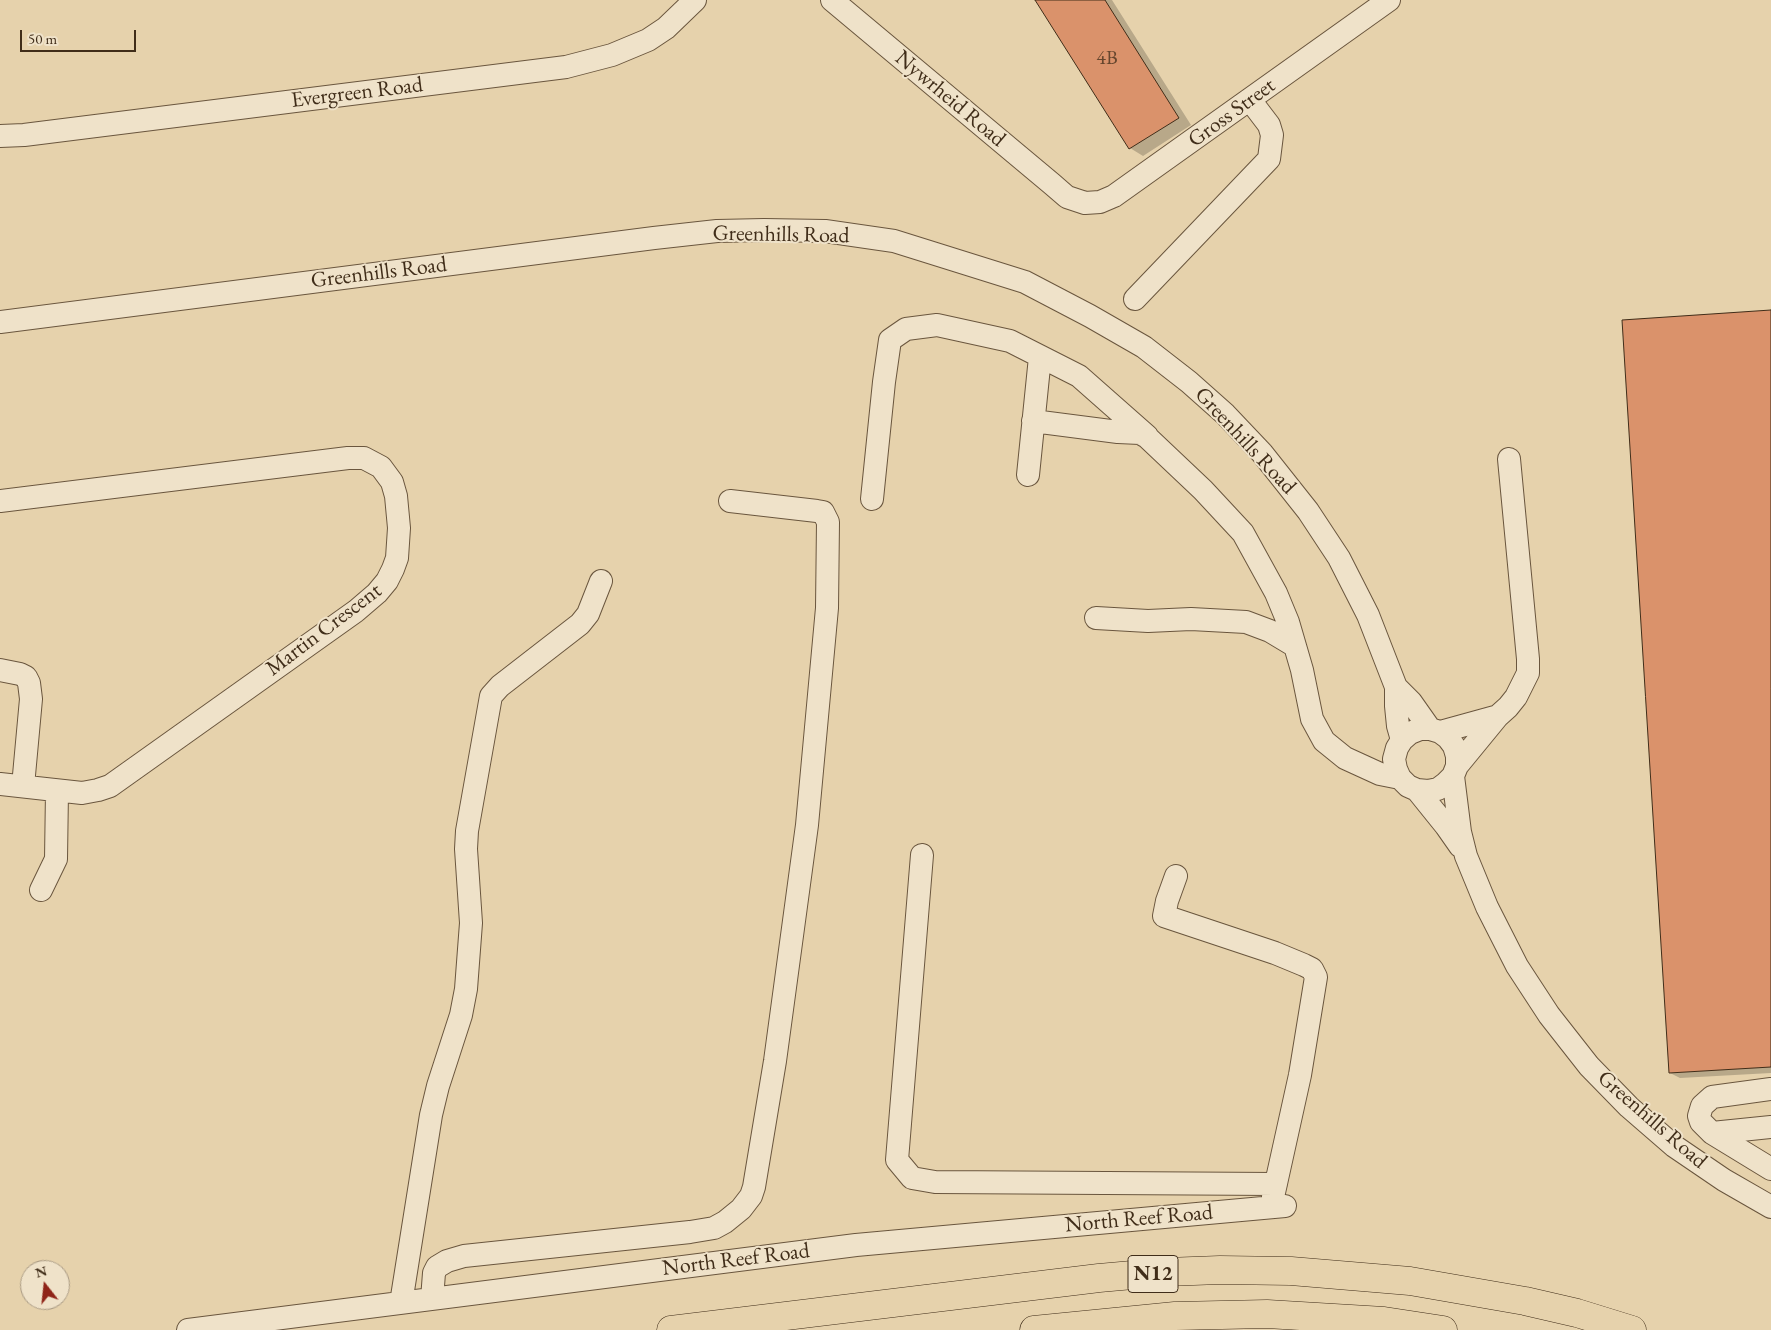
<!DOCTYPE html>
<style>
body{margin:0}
#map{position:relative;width:1771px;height:1330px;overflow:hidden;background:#e6d2ac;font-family:"EB Garamond",serif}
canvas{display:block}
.north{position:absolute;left:20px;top:1260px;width:50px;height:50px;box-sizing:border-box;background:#efe2c9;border:1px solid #a99a83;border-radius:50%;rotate:344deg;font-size:14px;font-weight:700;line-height:20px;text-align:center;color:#402d19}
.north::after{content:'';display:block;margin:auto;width:18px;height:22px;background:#8f2418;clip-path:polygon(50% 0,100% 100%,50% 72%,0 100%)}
.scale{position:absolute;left:20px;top:30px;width:116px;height:22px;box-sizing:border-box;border:2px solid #402d19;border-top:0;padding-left:6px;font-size:15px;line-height:18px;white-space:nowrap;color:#402d19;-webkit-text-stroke:4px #efe2c9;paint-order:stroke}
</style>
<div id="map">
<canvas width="1771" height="1330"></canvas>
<div class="north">N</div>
<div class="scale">50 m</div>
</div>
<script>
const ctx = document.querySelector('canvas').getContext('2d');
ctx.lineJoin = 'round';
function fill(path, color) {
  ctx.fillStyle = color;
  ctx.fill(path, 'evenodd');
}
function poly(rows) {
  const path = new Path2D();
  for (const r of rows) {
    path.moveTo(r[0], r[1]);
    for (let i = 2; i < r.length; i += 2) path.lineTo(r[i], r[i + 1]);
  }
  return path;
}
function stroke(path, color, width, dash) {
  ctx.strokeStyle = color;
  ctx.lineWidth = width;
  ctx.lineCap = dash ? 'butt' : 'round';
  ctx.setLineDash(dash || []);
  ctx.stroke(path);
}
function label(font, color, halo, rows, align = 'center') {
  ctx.font = font + ' "EB Garamond",serif';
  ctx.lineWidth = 4;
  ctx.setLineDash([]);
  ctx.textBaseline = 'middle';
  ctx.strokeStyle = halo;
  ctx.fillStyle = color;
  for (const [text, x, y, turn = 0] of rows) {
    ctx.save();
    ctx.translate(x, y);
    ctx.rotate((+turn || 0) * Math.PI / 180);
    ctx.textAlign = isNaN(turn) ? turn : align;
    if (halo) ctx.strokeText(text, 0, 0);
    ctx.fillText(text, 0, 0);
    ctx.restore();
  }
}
const shadow = poly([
 [1036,0,1112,0,1191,125,1143,156,1130,148],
 [1771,311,1771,1073,1680,1078,1670,1073]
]);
const building = poly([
 [1035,0,1105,0,1179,118,1129,149,1035,0],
 [1771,310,1771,1067,1669,1073,1622,320,1771,310]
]);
const minor = poly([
 [832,0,1052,184,1067,197,1085,203,1100,202,1114,196,1389,0],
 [0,136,24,135,566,67,612,55,648,40,666,28,695,0],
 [1135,299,1269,159,1272,135,1269,125,1250,100],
 [0,322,654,238,717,231,764,230,825,231,894,241,1025,282,1090,316,1144,347,1189,382,1225,414,1262,453,1308,511,1339,558,1368,615,1396,687,1411,702,1430,729],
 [1033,421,1118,432,1140,433,1147,437,1203,490,1243,533,1276,593,1288,622,1302,670,1312,719,1324,741,1345,758,1380,774,1400,778],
 [1028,475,1040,357],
 [872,499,884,382,890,340,906,329,937,325,1010,341,1079,376,1147,436],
 [0,501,348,458,364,458,381,467,392,482,396,496,399,528,397,558,393,569,387,581,377,593,356,611,110,786,98,790,82,793,0,784],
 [1096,618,1148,621,1191,619,1246,622,1270,631,1295,646],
 [0,670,20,674,26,677,29,683,31,699,23,786],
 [1396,687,1396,706,1398,726,1402,740],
 [1440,732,1498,716],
 [1457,766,1457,756,1454,746,1448,738,1440,732,1430,729,1420,729,1410,733,1402,740,1397,748,1394,759,1396,769,1400,778,1408,786,1417,790,1428,791,1438,789,1446,783,1453,776,1457,766,1498,716,1508,707,1516,697,1528,673,1528,659,1509,459],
 [1453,776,1460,832,1466,856,1487,907,1517,966,1549,1015,1589,1066,1629,1107,1674,1146,1724,1180,1771,1207],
 [1417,790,1446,826,1460,846],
 [922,855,897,1160,912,1178,935,1182,1276,1184],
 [1176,876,1167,901,1164,916,1275,953,1304,965,1312,969,1316,977,1300,1075,1273,1197],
 [41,890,56,859,57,791],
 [1771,1089,1712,1097,1702,1106,1699,1116,1701,1122,1712,1133,1771,1169],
 [1712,1133,1771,1127],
 [432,1299,434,1273,437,1267,447,1261,464,1256,690,1232,714,1228,725,1222,741,1209,751,1196,754,1187,775,1061,807,825,827,608,828,522,823,512,817,511,730,501],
 [401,1303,431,1115,438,1086,461,1015,466,989,471,923,466,849,467,831,491,696,500,686,580,624,588,614,601,581],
 [188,1330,856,1245,1285,1206]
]);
const highway = poly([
 [671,1330,1099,1278,1166,1272,1220,1270,1291,1271,1410,1281,1525,1301,1577,1313,1632,1330],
 [1034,1330,1175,1316,1267,1314,1384,1321,1443,1330]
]);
const numberNames = [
 ["4B",1107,59]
];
const shields = [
 [1153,1274,50]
];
const shieldNames = [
 ["N12",1153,1274]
];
const streetNames = [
 ["Evergreen Road",357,93,-7],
 ["Nywrheid Road",950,99,40],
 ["Gross Street",1232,113,-36],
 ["Greenhills Road",781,235,1],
 ["Greenhills Road",379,273,-7],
 ["Greenhills Road",1245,441,47],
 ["Martin Crescent",324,630,-37],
 ["Greenhills Road",1652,1120,41],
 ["North Reef Road",1139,1219,-5],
 ["North Reef Road",736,1260,-7]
];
fill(shadow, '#0003');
fill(building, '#da926b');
stroke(building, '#402d19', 1);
stroke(minor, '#6a563e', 24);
stroke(highway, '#402d19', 29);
stroke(minor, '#efe2c9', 22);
stroke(highway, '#e6d2ac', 28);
label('20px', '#66462e', null, numberNames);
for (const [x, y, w] of shields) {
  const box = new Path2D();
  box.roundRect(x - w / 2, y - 18.5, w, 37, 4);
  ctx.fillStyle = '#efe2c9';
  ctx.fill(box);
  stroke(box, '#402d19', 1);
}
label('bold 21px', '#402d19', null, shieldNames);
label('22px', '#402d19', '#efe2c9', streetNames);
</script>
